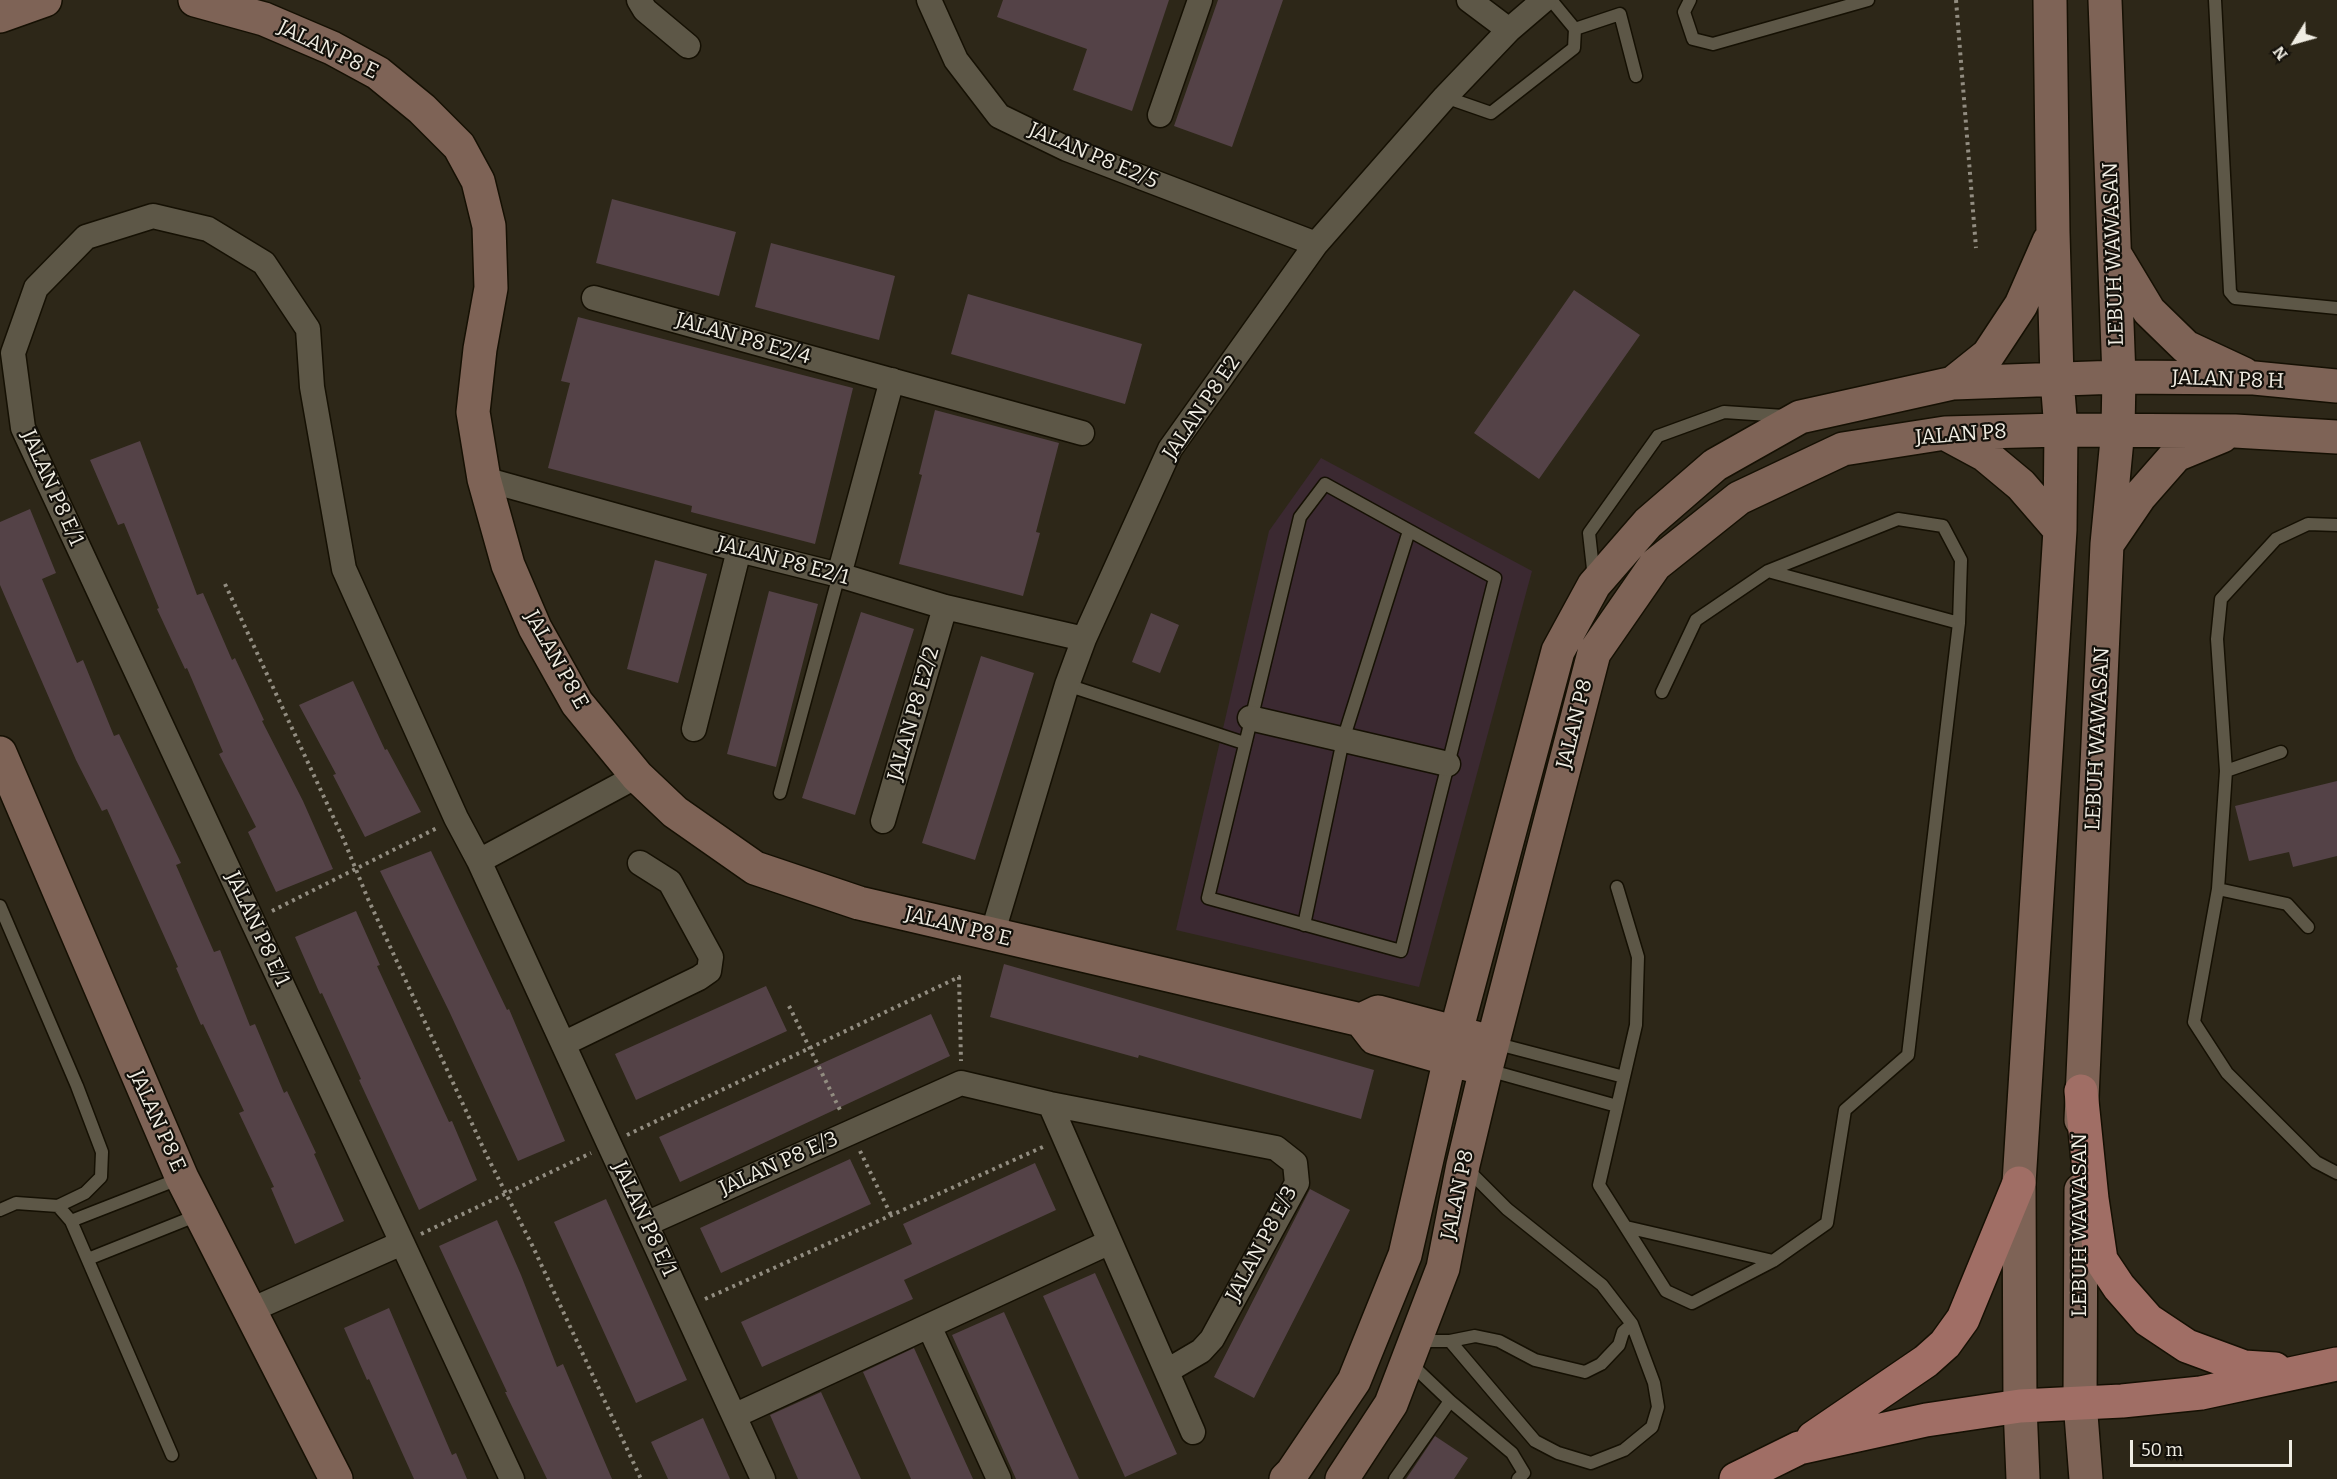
<!DOCTYPE html>
<style>
body{margin:0}
#map{position:relative;width:2337px;height:1479px;overflow:hidden;background:#2d2718;font-family:Bitter,serif}
canvas{display:block}
.north{position:absolute;left:2265px;top:12px;width:60px;height:60px;-webkit-text-stroke:4px #13100a;paint-order:stroke;rotate:233deg;font-size:16px;font-weight:700;line-height:24px;text-align:center;color:#f0ede3}
.north::after{content:'';display:block;margin:auto;width:21px;height:27px;background:#f0ede3;clip-path:polygon(50% 0,100% 100%,50% 72%,0 100%)}
.scale{position:absolute;left:2130px;top:1440px;width:162px;height:27px;box-sizing:border-box;border:3px solid #f0ede3;border-top:0;padding-left:8px;font-size:18px;line-height:21px;white-space:nowrap;color:#f0ede3;-webkit-text-stroke:4px #13100a;paint-order:stroke}
</style>
<div id="map">
<canvas width="2337" height="1479"></canvas>
<div class="north">N</div>
<div class="scale">50 m</div>
</div>
<script>
const ctx = document.querySelector('canvas').getContext('2d');
ctx.lineJoin = 'round';
function fill(path, color) {
  ctx.fillStyle = color;
  ctx.fill(path, 'evenodd');
}
function poly(rows) {
  const path = new Path2D();
  for (const r of rows) {
    path.moveTo(r[0], r[1]);
    for (let i = 2; i < r.length; i += 2) path.lineTo(r[i], r[i + 1]);
  }
  return path;
}
function stroke(path, color, width, dash) {
  ctx.strokeStyle = color;
  ctx.lineWidth = width;
  ctx.lineCap = dash ? 'butt' : 'round';
  ctx.setLineDash(dash || []);
  ctx.stroke(path);
}
function label(font, color, halo, rows, align = 'center') {
  ctx.font = font + ' Bitter,serif';
  ctx.lineWidth = 4.5;
  ctx.setLineDash([]);
  ctx.textBaseline = 'middle';
  ctx.strokeStyle = halo;
  ctx.fillStyle = color;
  for (const [text, x, y, turn = 0] of rows) {
    ctx.save();
    ctx.translate(x, y);
    ctx.rotate((+turn || 0) * Math.PI / 180);
    ctx.textAlign = isNaN(turn) ? turn : align;
    if (halo) ctx.strokeText(text, 0, 0);
    ctx.fillText(text, 0, 0);
    ctx.restore();
  }
}
const commercial = poly([
 [1321,458,1532,571,1419,987,1176,930,1269,531]
]);
const building = poly([
 [1003,0,1169,0,1132,111,1073,90,1087,49,997,17],
 [1218,0,1283,0,1232,147,1174,126],
 [612,199,736,232,719,296,596,263],
 [771,243,895,276,879,340,755,307],
 [1574,290,1640,335,1539,479,1474,433],
 [968,294,1142,344,1125,404,951,354],
 [578,317,853,388,815,544,691,512,692,506,548,468,570,383,561,381],
 [935,410,1059,443,1036,532,1040,533,1023,596,899,564,922,475,919,474],
 [140,441,197,595,203,593,232,660,235,658,264,720,262,721,303,801,333,869,276,892,248,832,256,827,219,754,223,752,187,668,185,669,157,609,159,608,124,523,118,525,90,460],
 [30,509,56,573,42,579,77,663,83,660,114,736,119,734,181,863,176,865,214,952,220,950,250,1026,255,1024,284,1093,287,1091,316,1153,314,1154,344,1221,295,1244,271,1188,274,1187,239,1113,244,1111,203,1024,201,1025,176,968,178,967,107,809,102,811,76,760,0,585,0,522],
 [655,560,707,574,678,683,627,669],
 [769,591,818,604,776,767,727,754],
 [861,612,914,629,855,815,802,798],
 [1151,613,1179,625,1160,673,1132,662],
 [981,656,1034,673,975,860,922,843],
 [353,681,385,750,387,749,421,812,365,837,333,775,336,774,299,705],
 [2337,781,2337,856,2293,867,2289,852,2249,861,2235,806],
 [431,851,507,1010,509,1009,565,1141,518,1161,449,1011,380,871],
 [356,911,380,965,377,966,449,1122,452,1121,477,1180,419,1210,359,1080,361,1079,322,993,320,994,295,937],
 [1004,964,1374,1070,1361,1119,1139,1055,1138,1058,990,1017],
 [766,986,787,1031,636,1100,615,1054],
 [931,1014,950,1056,680,1182,659,1137],
 [850,1159,871,1204,721,1273,700,1228],
 [1035,1163,1056,1210,904,1280,913,1299,762,1367,741,1322,912,1244,903,1224],
 [1310,1189,1350,1210,1254,1398,1214,1377],
 [606,1199,687,1380,636,1403,554,1222],
 [497,1220,521,1275,557,1367,563,1364,612,1479,547,1479,505,1392,507,1392,439,1246],
 [1095,1273,1177,1454,1125,1477,1043,1296],
 [389,1308,452,1455,456,1453,467,1479,414,1479,369,1379,367,1380,344,1328],
 [1004,1312,1079,1479,1016,1479,952,1335],
 [914,1348,973,1479,911,1479,863,1372],
 [821,1392,861,1479,798,1479,770,1415],
 [703,1418,730,1479,668,1479,651,1442],
 [1435,1436,1468,1458,1454,1479,1406,1479]
]);
const path = poly([
 [1956,0,1976,248],
 [225,584,343,838,368,899,486,1154,533,1247,641,1479],
 [272,911,437,828],
 [789,1006,841,1112],
 [627,1135,959,977,961,1061],
 [860,1151,891,1215],
 [421,1234,591,1153],
 [705,1299,1045,1146]
]);
const lane = poly([
 [1690,0,1684,12,1693,39,1713,44,1868,0],
 [2215,0,2230,292,2235,298,2337,308],
 [1575,29,1620,14,1636,76],
 [1445,97,1491,113,1574,48,1575,29,1551,0],
 [1325,484,1495,578,1401,951,1208,898,1300,517,1325,484],
 [2337,525,2308,524,2276,539,2221,599,2217,639,2226,771,2218,889,2194,1022,2227,1073,2316,1162,2337,1173],
 [1768,571,1959,623],
 [1594,578,1589,533,1658,436,1724,412,1784,416],
 [1067,685,1244,743],
 [2226,771,2281,752],
 [780,793,839,575],
 [1617,887,1638,957,1636,1025,1599,1185,1666,1291,1692,1303,1773,1261,1827,1223,1845,1110,1908,1055,1959,623,1961,560,1943,526,1898,519,1768,571,1696,620,1662,692],
 [2218,889,2287,904,2308,927],
 [0,906,77,1086,102,1152,101,1177,85,1193,58,1206],
 [1304,925,1343,740,1409,531],
 [1494,1043,1624,1077],
 [1488,1070,1617,1106],
 [0,1210,16,1203,58,1206,71,1221,172,1455],
 [71,1221,181,1178],
 [1626,1227,1773,1261],
 [88,1259,198,1215],
 [1417,1341,1450,1341,1475,1336,1499,1341,1535,1360,1585,1372,1601,1364,1619,1345,1623,1332,1632,1324,1602,1285,1507,1209,1467,1169],
 [1450,1341,1535,1441,1558,1453,1591,1463,1624,1450,1652,1427,1658,1407,1654,1383,1632,1324],
 [1409,1362,1450,1401,1512,1453,1524,1473,1518,1479],
 [1395,1479,1450,1401]
]);
const street = poly([
 [639,0,645,10,688,46],
 [929,0,956,60,999,116,1067,149,1316,244],
 [1469,0,1509,30],
 [1160,115,1200,0],
 [594,298,1082,433],
 [484,479,739,550,839,575,945,607,1084,639],
 [839,575,892,380],
 [1250,718,1448,764],
 [694,729,739,550],
 [883,821,945,607],
 [479,861,637,776],
 [992,935,1067,685,1084,639,1170,449,1316,244,1445,97,1509,30,1544,0],
 [563,1044,699,978,709,971,711,957,670,882,640,863],
 [1050,1104,1193,1432],
 [646,1224,961,1083,1050,1104,1276,1148,1295,1163,1297,1183,1212,1339,1201,1351,1167,1371],
 [251,1310,402,1243],
 [929,1326,999,1479],
 [734,1416,1110,1242],
 [512,1479,23,428,13,353,36,288,86,237,153,216,208,229,264,263,308,329,312,387,344,569,456,818,479,861,763,1479]
]);
const secondary = poly([
 [195,0,264,19,332,48,378,73,422,109,459,146,478,181,489,226,491,288,480,349,473,412,484,479,508,565,535,628,577,703,637,776,675,812,755,868,859,903,1361,1020],
 [0,16,45,0],
 [2116,256,2149,311,2186,347,2244,374],
 [1953,383,1988,355,2021,305,2049,241],
 [1946,434,1985,455,2021,485,2060,530],
 [2108,543,2140,496,2176,455,2222,436],
 [0,753,182,1178,336,1479],
 [1361,1020,1378,1012,1476,1038],
 [1361,1020,1375,1038,1470,1065],
 [2081,1120,2107,544,2118,429,2119,377,2105,0],
 [2081,1190,2080,1402,2086,1479],
 [1286,1479,1292,1473,1354,1381,1405,1255,1456,1032,1558,651,1594,585,1648,523,1715,465,1800,417,1953,383,2119,377,2254,378,2337,386],
 [1342,1479,1391,1404,1443,1268,1463,1165,1486,1069,1594,653,1655,565,1739,498,1843,449,1945,433,2061,430,2235,431,2337,437],
 [2023,1479,2020,1406,2019,1183,2060,530,2061,430,2057,379,2053,233,2050,0]
]);
const primary = poly([
 [2081,1091,2092,1199,2101,1260,2119,1287,2148,1320,2187,1346,2244,1367,2275,1369],
 [1813,1438,1926,1361,1945,1344,1963,1319,2019,1183],
 [1736,1479,1799,1448,1926,1420,2020,1406,2122,1401,2201,1393,2337,1364]
]);
const streetNames = [
 ["JALAN P8 E",328,50,26],
 ["JALAN P8 E2/5",1093,156,23],
 ["LEBUH WAWASAN",2114,254,-92],
 ["JALAN P8 E2/4",743,339,16],
 ["JALAN P8 H",2228,380,2],
 ["JALAN P8 E2",1202,408,-56],
 ["JALAN P8",1961,435,-4],
 ["JALAN P8 E/1",52,488,66],
 ["JALAN P8 E2/1",783,561,15],
 ["JALAN P8 E",556,660,61],
 ["JALAN P8 E2/2",914,714,-74],
 ["JALAN P8",1575,724,-76],
 ["LEBUH WAWASAN",2098,739,-87],
 ["JALAN P8 E",958,927,14],
 ["JALAN P8 E/1",257,929,65],
 ["JALAN P8 E",157,1121,66],
 ["JALAN P8 E/3",779,1164,-24],
 ["JALAN P8",1458,1195,-78],
 ["JALAN P8 E/1",644,1219,65],
 ["LEBUH WAWASAN",2080,1225,-90],
 ["JALAN P8 E/3",1262,1244,-62]
];
fill(commercial, '#3b2931');
fill(building, '#544247');
stroke(lane, '#151003', 15);
stroke(street, '#151003', 27);
stroke(secondary, '#151003', 36);
stroke(primary, '#151003', 36);
stroke(path, '#928d81', 4, [3, 4.5]);
stroke(lane, '#5d5747', 12);
stroke(street, '#5d5747', 24);
stroke(secondary, '#7e6356', 33);
stroke(primary, '#a06e65', 33);
label('21px', '#f0ede3', '#13100a', streetNames);
</script>
